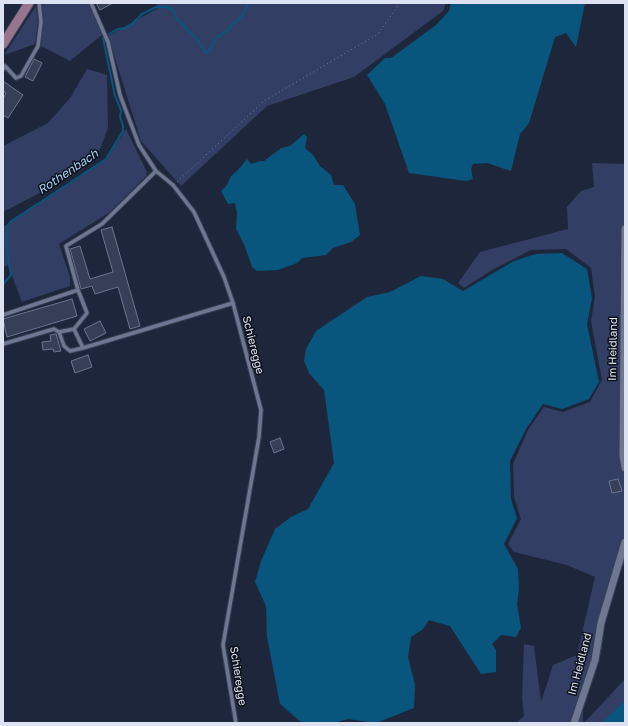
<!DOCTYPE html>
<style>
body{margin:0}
#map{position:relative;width:628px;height:726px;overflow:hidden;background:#1e263c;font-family:"Golos Text",sans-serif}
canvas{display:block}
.frame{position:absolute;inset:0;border:4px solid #dce2f1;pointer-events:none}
</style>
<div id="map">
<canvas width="628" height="726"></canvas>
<div class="frame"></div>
</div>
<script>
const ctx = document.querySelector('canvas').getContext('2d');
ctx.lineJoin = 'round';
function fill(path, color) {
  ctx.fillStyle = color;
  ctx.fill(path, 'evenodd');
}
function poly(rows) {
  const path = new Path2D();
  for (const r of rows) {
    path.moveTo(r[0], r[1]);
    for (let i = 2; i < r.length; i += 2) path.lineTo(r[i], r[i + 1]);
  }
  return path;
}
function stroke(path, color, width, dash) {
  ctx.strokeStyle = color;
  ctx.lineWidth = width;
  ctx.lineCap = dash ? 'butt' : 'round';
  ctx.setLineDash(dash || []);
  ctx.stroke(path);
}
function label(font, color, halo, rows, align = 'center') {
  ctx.font = font + ' "Golos Text",sans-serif';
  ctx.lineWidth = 3;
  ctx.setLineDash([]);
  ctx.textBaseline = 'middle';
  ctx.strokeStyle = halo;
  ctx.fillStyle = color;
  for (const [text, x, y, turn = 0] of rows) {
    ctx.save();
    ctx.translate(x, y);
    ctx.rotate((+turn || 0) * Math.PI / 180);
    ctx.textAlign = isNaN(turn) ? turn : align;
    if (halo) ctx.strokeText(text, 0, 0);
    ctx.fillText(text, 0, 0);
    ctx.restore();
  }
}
const green = poly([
 [42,3,88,3,103,34,70,61,41,46],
 [156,3,446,3,443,11,354,77,267,106,181,186,141,141,108,36,158,8],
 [36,6,38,22,35,44,4,55],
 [87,69,107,75,108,128,100,149,82,166,57,184,3,212,3,146,48,123,70,98],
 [126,129,147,172,146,176,110,212,59,244,70,277,70,286,22,302,8,265,3,267,3,227,106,160],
 [592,163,625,164,625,562,613,584,607,612,601,653,583,708,583,723,516,723,524,716,522,698,524,644,534,646,541,702,553,665,577,655,595,577,567,565,514,552,508,544,521,519,514,497,513,464,528,430,544,407,563,412,590,402,602,380,591,321,595,297,591,268,566,249,531,250,492,270,464,288,458,283,480,252,568,229,567,207,581,191,594,187],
 [625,679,625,700,603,723,584,723]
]);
const water = poly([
 [451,3,585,3,576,47,566,33,555,37,529,123,520,134,511,171,487,163,473,164,471,169,473,179,466,181,409,173,385,104,367,75,385,58,391,58,436,25,449,11],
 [304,134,307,137,305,148,313,155,320,166,331,175,334,185,343,185,355,204,360,235,351,242,333,248,326,255,302,258,297,263,278,270,257,271,252,267,244,244,236,229,237,213,235,203,228,204,221,191,227,185,231,176,238,170,247,159,251,164,260,161,264,161,281,148,290,146],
 [562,253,587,269,592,298,587,324,599,382,589,399,562,409,543,404,526,429,510,461,511,499,517,518,504,544,518,569,519,589,517,604,521,628,516,637,501,635,492,644,496,650,496,672,481,674,450,626,429,620,423,629,411,637,408,657,415,685,414,708,376,723,348,719,334,723,302,723,280,704,267,637,266,606,255,582,261,561,275,529,291,517,308,509,334,463,324,390,309,373,304,361,306,349,316,331,367,297,390,292,421,276,443,279,463,291,514,261,536,254],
 [625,700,625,723,603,723,604,721]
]);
const stream = poly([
 [257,3,261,3],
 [109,34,118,29,126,28,132,24,142,14,156,7,167,7,174,10,176,18,197,39,206,53,209,51,216,38,225,32,242,16,247,7,247,3],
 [3,284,11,275,7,251,7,227,10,222,106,159,123,131,123,125,120,117,121,110,115,96,103,38]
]);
const building = poly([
 [96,3,113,3,100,10,96,3],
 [34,59,42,63,33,81,25,77,34,59],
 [3,81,23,95,8,118,3,115,3,99,6,93,3,91,3,81],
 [112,227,140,326,130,329,118,287,95,294,92,286,81,289,70,249,80,246,90,279,113,272,101,230,112,227],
 [72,299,77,316,7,337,3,319,72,299],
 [100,321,106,333,90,341,84,329,100,321],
 [56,334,61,351,54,352,53,349,43,350,42,342,51,341,50,335,56,334],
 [88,355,92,367,75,373,71,361,88,355],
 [280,438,284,449,274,453,270,442,280,438],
 [618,479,622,491,612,493,609,481,618,479]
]);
const path = poly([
 [177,182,264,101,378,34,400,3]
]);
const lane = poly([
 [91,3,108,42,120,95,139,145,156,171,173,185,194,212,224,277,233,303,261,410,259,437,223,645,236,723],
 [3,69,5,66,16,78,21,76,38,46,41,22,39,3],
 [3,315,78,290],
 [74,329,83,348,233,303],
 [59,332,74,329,87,313,78,290,66,246,102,224,156,171],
 [3,344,54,329,59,332,64,346,70,351,83,348]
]);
const street = poly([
 [625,229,623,456,625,468],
 [574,723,595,660,601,623,625,542]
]);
const secondary = poly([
 [3,44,29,3]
]);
const streetNames = [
 ["Schieregge",253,345,76],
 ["Im Heidland",613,349,-89],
 ["Im Heidland",580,664,-75],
 ["Schieregge",238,676,81]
];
const waterNames = [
 ["Rothenbach",68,172,-34]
];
fill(green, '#323e64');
fill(water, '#08567d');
stroke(stream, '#08567d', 2);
fill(building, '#363f56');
stroke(building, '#6b758f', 1);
stroke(lane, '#3b4154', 5.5);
stroke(street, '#3b4154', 9);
stroke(secondary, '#3b4154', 11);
stroke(path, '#777e90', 1, [1, 3]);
stroke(lane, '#6e7791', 3.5);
stroke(street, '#6e7791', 7);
stroke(secondary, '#977590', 9);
label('11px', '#dce2f1', '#0c1019', streetNames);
label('italic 12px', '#9fd4f7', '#0c1019', waterNames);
</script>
